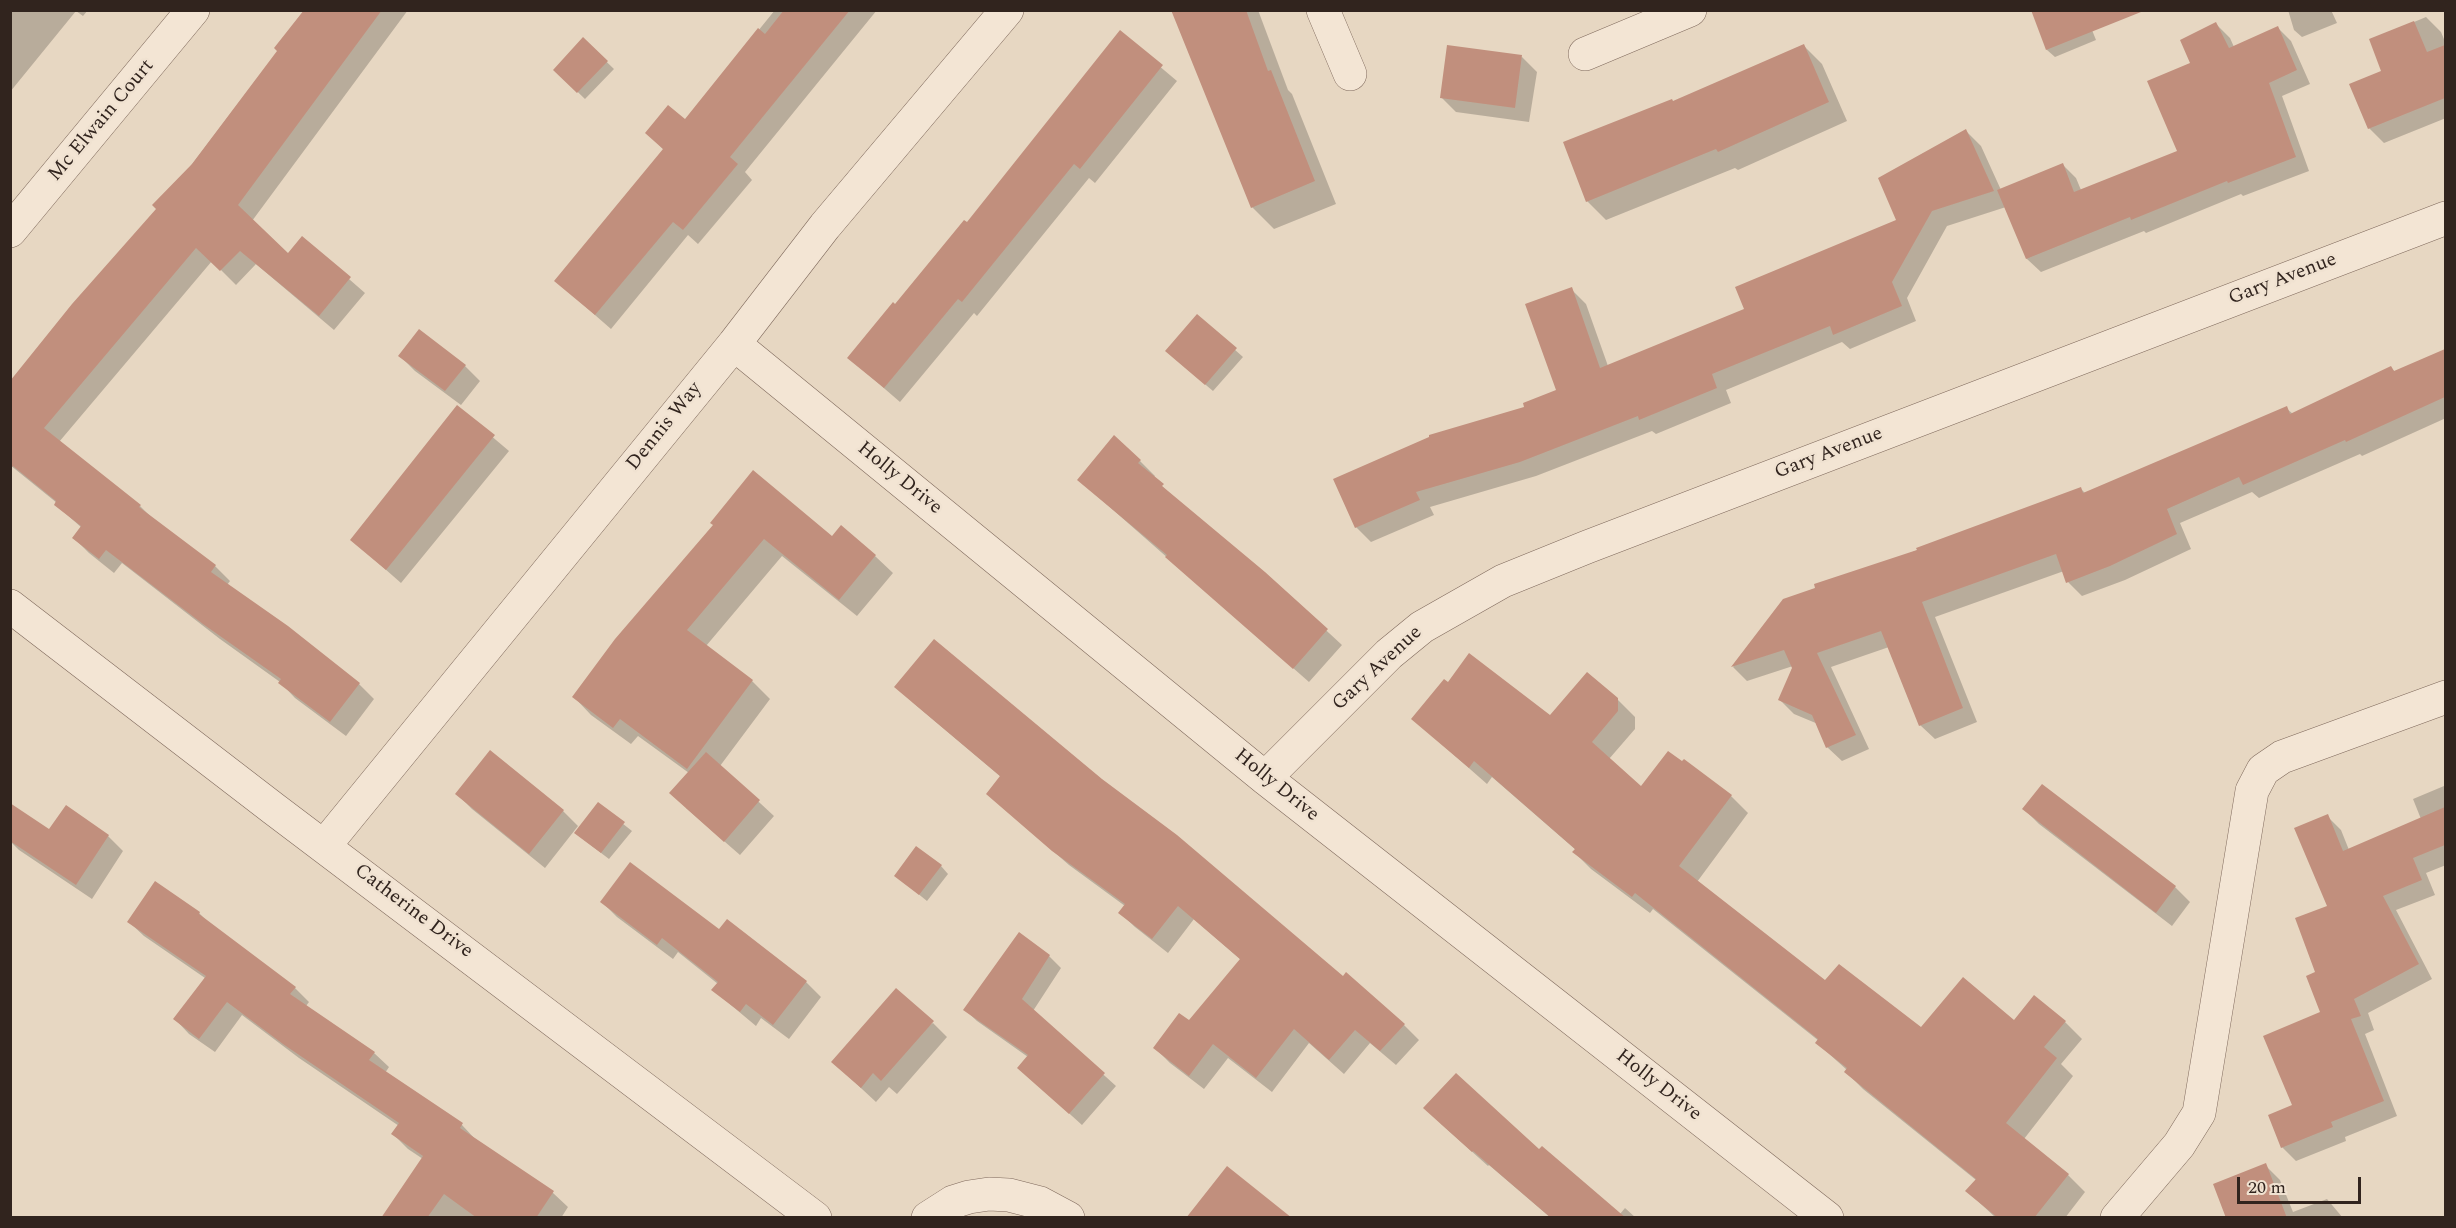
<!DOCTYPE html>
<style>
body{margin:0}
#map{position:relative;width:2456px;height:1228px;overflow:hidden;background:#e7d7c2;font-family:Spectral,serif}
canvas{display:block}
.frame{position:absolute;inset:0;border:12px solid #31241e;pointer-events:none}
.scale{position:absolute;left:2237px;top:1177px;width:124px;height:27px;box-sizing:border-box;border:3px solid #31241e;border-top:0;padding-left:8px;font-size:18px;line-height:21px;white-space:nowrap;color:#31241e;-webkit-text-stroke:4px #f0e2d1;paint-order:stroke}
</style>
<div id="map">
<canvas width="2456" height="1228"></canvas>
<div class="frame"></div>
<div class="scale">20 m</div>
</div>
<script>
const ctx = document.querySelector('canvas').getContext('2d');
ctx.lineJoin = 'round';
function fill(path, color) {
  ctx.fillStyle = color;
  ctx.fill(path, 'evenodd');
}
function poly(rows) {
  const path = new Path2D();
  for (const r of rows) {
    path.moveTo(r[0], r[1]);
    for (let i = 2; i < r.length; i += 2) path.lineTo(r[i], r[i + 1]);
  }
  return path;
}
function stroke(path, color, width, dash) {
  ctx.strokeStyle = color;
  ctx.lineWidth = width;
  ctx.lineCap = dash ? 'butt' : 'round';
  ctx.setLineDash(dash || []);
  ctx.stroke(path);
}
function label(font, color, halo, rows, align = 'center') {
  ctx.font = font + ' Spectral,serif';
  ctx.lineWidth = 5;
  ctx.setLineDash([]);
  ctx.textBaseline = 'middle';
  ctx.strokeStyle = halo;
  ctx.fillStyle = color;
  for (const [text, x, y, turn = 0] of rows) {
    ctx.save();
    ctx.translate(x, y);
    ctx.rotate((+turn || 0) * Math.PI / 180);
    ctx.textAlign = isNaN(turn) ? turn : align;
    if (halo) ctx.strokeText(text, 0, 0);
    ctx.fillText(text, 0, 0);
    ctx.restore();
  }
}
const shadow = poly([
 [10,10,88,10,83,16,76,11,10,92],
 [306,10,408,10,252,221,288,255,302,238,365,293,334,330,256,264,236,285,212,261,59,442,140,506,155,521,215,566,230,581,227,585,287,627,359,684,374,699,346,736,295,698,280,682,220,639,122,563,114,573,89,553,74,538,82,528,56,505,57,503,10,465,158,209,278,51],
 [775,10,877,10,745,172,752,180,698,244,688,235,611,329,556,281,664,150,647,133,685,121],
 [1173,10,1258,10,1288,90,1292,94,1336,204,1274,229,1252,207],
 [2084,10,2096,40,2055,57,2047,50,2034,14],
 [2288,10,2331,10,2337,23,2302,37,2294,30],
 [2426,17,2441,32,2446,44,2446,118,2384,143,2369,128,2383,72,2371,40],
 [2216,24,2230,38,2234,47,2278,28,2291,41,2310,84,2282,96,2309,171,2243,196,2241,194,2146,233,2144,231,2041,272,2027,259,2006,207,1947,226,1907,298,1916,321,1850,349,1842,342,1726,390,1731,403,1656,434,1652,431,1536,476,1430,507,1434,515,1371,542,1356,527,1526,408,1558,391,1571,289,1586,304,1608,366,1746,310,1898,220,1966,131,1981,146,2001,190,2063,165,2076,178,2081,190,2179,151,2192,63],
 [1120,33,1177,81,1095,183,1089,178,977,316,974,313,900,402,849,358,967,224],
 [583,39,614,69,585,99,555,70],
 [1803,45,1822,64,1847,121,1738,170,1735,168,1606,220,1587,201,1674,103],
 [1522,57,1537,72,1529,122,1456,112,1441,97],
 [1197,316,1243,357,1213,391,1174,358],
 [2446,351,2446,418,2362,456,2360,454,2259,498,2252,492,2180,523,2191,549,2125,580,2082,596,2068,582,2064,571,1935,617,1977,722,1935,739,1920,725,1889,647,1831,667,1869,749,1842,761,1827,747,1818,724,1794,714,1780,700,1793,666,1747,681,1733,667,1784,600,2081,489,2086,494,2286,408,2293,414,2391,368,2395,372],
 [400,356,465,366,480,381,461,405,415,371],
 [457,407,509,451,401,583,352,540],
 [1140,461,1155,476,1153,478,1178,501,1264,573,1342,645,1309,682,1079,480],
 [715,526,832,538,875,556,893,573,857,616,782,556,706,646,752,681,770,699,720,766,774,816,740,855,686,808,689,773,638,736,631,744,591,715,574,697],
 [1617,699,1635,717,1635,729,1609,759,1642,788,1685,761,1731,796,1748,813,1697,882,1825,982,1921,1030,2014,1022,2065,1022,2082,1039,2061,1064,2073,1076,2024,1139,2068,1175,2085,1192,2065,1218,1996,1218,1967,1191,1976,1180,1863,1089,1846,1072,1847,1070,1817,1043,1819,1041,1653,909,1650,913,1591,869,1574,852,1576,850,1492,777,1487,784,1413,719,1550,717],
 [911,701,1343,978,1404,1025,1419,1040,1396,1065,1370,1043,1344,1074,1309,1043,1272,1092,1228,1058,1204,1089,1170,1063,1155,1048,1189,1022,1241,960,1194,919,1168,953,1135,927,1120,913,1125,906,1069,865,988,794,1001,777],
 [2444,786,2446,865,2426,873,2435,895,2396,910,2432,979,2368,1013,2374,1030,2365,1034,2397,1116,2345,1137,2346,1141,2296,1161,2282,1147,2322,1013,2317,973,2329,907,2327,816,2341,830,2349,850,2421,819,2413,799],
 [457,794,563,811,578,826,545,868,472,809],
 [598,804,632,831,609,859,584,840],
 [2024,809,2175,887,2190,902,2172,926,2039,824],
 [10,826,108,836,123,851,92,899,19,850,10,841],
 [941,866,948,874,927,901,896,876],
 [602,902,720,931,728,921,806,982,821,997,789,1039,761,1018,756,1026,713,990,718,984,678,952,673,959,617,917],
 [199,913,211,925,295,988,309,1002,306,1006,374,1053,389,1067,385,1073,462,1125,476,1140,553,1193,568,1207,561,1218,400,1218,423,1159,408,1149,393,1134,399,1126,299,1058,242,1015,215,1052,189,1034,175,1019,205,978,144,936,129,922],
 [1049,956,1061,968,1033,1011,1116,1086,1082,1125,1031,1079,1028,1057,977,1021,965,1010],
 [933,1023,947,1037,897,1094,889,1087,876,1102,848,1076],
 [1440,1123,1539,1151,1620,1214,1625,1208,1636,1218,1551,1218,1489,1165,1488,1166],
 [2265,1165,2280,1180,2293,1212,2327,1199,2343,1218,2228,1218]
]);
const building = poly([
 [304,10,382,10,238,205,288,253,302,236,351,277,319,316,240,251,220,271,196,248,44,428,141,505,139,507,216,565,211,572,288,626,360,683,330,722,278,683,281,679,203,624,106,550,99,559,72,538,81,526,54,505,56,501,13,466,10,469,10,381,72,304,156,209,152,205,192,164,277,51,274,48],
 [784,10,850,10,730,157,738,164,683,230,673,222,595,315,554,281,663,149,645,133,668,105,685,119,758,28,765,34],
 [1171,10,1246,10,1268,71,1271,70,1315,181,1251,208],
 [2031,10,2141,10,2141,12,2046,50],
 [2414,21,2427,52,2445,45,2445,98,2368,129,2349,84,2381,71,2369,39],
 [2216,22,2229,48,2278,26,2297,70,2269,83,2296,157,2228,183,2227,181,2131,220,2130,217,2026,259,1997,190,2063,163,2074,192,2177,151,2147,81,2190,63,2180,40],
 [1120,30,1163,65,1080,169,1074,164,962,302,958,299,884,388,847,358,893,302,895,304,964,220,967,222],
 [583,37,608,61,577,93,553,70],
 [1804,44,1829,102,1718,152,1716,149,1586,202,1563,142,1672,99,1673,101],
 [1447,45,1522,55,1515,108,1440,98],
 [1966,129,1994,191,1932,211,1892,282,1902,306,1833,335,1830,326,1712,374,1717,388,1639,420,1638,416,1520,462,1416,492,1420,500,1355,528,1333,479,1429,437,1429,435,1524,407,1523,403,1556,390,1525,304,1572,287,1600,368,1744,309,1735,287,1896,220,1878,178],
 [1197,314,1237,348,1205,385,1165,351],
 [419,329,466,365,445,391,398,356],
 [2445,349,2445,397,2346,442,2345,440,2243,485,2239,477,2167,509,2177,534,2110,566,2066,583,2056,554,1922,602,1963,708,1919,726,1881,631,1817,653,1856,735,1826,748,1812,715,1778,700,1792,668,1784,650,1731,667,1783,599,1815,588,1814,584,1917,550,1916,548,2081,487,2083,493,2287,406,2290,414,2391,366,2394,371],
 [457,405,495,435,386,570,350,540],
 [1114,435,1141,460,1138,463,1164,484,1162,486,1265,572,1328,629,1293,669,1165,557,1167,555,1077,480],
 [753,470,832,536,841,525,876,555,839,600,764,539,687,630,753,680,687,769,620,719,613,728,572,697,615,639,713,525,710,523],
 [934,639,1102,779,1177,835,1343,976,1346,972,1405,1024,1380,1051,1355,1030,1329,1060,1294,1029,1256,1078,1213,1044,1189,1076,1153,1048,1179,1013,1189,1020,1240,959,1178,906,1152,939,1118,913,1125,904,1052,851,986,794,1000,776,894,687],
 [1469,653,1550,715,1587,672,1618,698,1618,711,1592,742,1641,786,1668,751,1682,761,1684,759,1732,795,1679,866,1825,980,1839,964,1921,1027,1963,977,2014,1020,2034,995,2066,1021,2044,1047,2057,1058,2006,1123,2069,1174,2034,1218,1998,1218,1965,1191,1976,1179,1844,1072,1847,1068,1815,1043,1818,1039,1635,893,1632,897,1572,852,1575,849,1474,761,1469,768,1411,719,1444,679,1448,682],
 [490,750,564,810,529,854,455,794],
 [706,752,760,800,724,842,669,793],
 [2042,784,2176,886,2156,913,2022,809],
 [598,802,625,822,601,853,574,833],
 [10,803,49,829,66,805,109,835,76,885,10,841],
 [2445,807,2445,845,2413,858,2422,880,2383,896,2419,964,2354,999,2361,1016,2351,1019,2384,1101,2331,1122,2333,1127,2281,1148,2268,1115,2292,1105,2263,1036,2320,1012,2306,976,2315,972,2295,918,2327,906,2294,828,2328,814,2343,851],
 [916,846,942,865,919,895,894,876],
 [630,862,719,929,727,919,807,981,773,1025,746,1004,740,1012,711,990,718,982,662,938,657,945,600,902],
 [155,881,200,912,199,914,296,987,290,994,375,1052,369,1060,463,1123,460,1128,554,1191,536,1218,477,1218,444,1194,427,1218,381,1218,423,1156,391,1134,399,1123,283,1044,227,1002,199,1039,173,1019,206,976,127,922],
 [1019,932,1050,955,1022,999,1105,1073,1069,1114,1017,1068,1028,1055,963,1010],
 [896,988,934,1021,881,1081,873,1073,861,1088,831,1062],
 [1456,1073,1539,1149,1542,1146,1626,1218,1551,1218,1473,1151,1472,1152,1423,1108],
 [2266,1163,2287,1218,2226,1218,2213,1184],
 [1227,1166,1292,1218,1186,1218]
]);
const minor = poly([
 [1323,10,1350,74],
 [1585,54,1690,10],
 [10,231,193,10],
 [734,344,1265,778,1827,1218],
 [10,606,274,809,815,1218],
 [1265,778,1389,654,1422,627,1503,581,1587,547,2446,218],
 [325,845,734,344,825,226,1007,10],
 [928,1218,953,1202,969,1197,989,1194,1009,1195,1040,1203,1068,1218],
 [2117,1218,2179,1145,2199,1113,2252,791,2263,770,2282,757,2446,697]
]);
const streetNames = [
 ["Mc Elwain Court",102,121,-50],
 ["Gary Avenue",2283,280,-21],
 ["Dennis Way",665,427,-51],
 ["Gary Avenue",1829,454,-21],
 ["Holly Drive",899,479,39],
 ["Gary Avenue",1378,669,-43],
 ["Holly Drive",1276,786,39],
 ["Catherine Drive",413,912,37],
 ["Holly Drive",1658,1086,38]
];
fill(shadow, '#0003');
fill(building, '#c18f7d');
stroke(minor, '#7f695c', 34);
stroke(minor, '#f3e5d4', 33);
label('20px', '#31241e', '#f0e2d1', streetNames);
</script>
